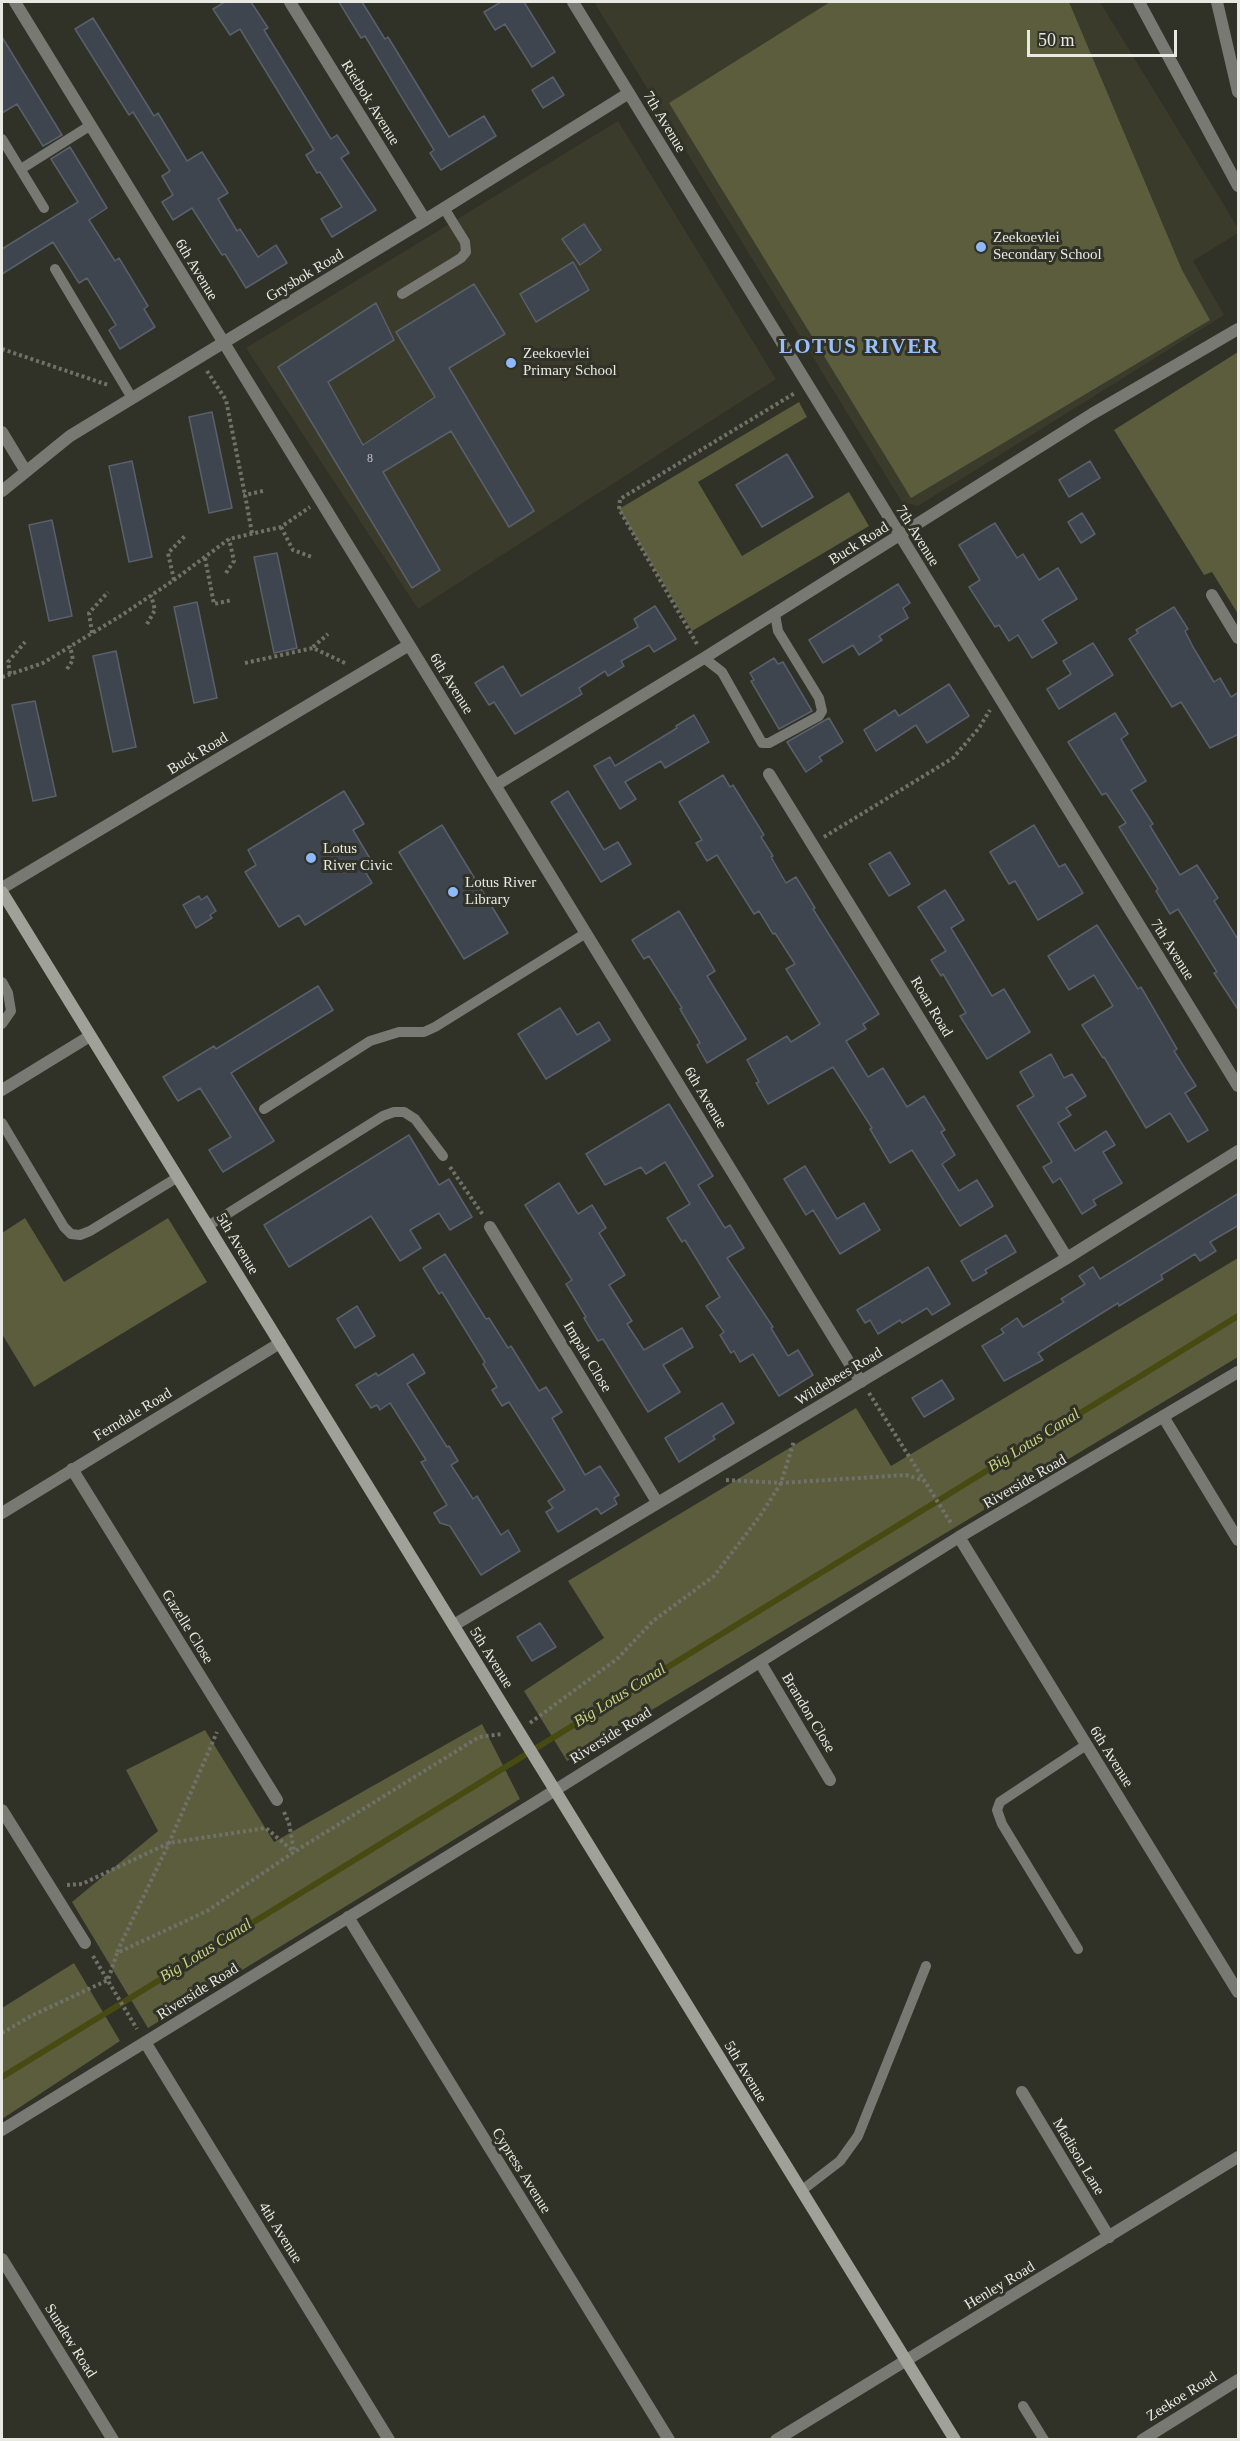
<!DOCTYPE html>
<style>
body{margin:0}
#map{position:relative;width:1240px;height:2441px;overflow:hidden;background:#303127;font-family:"Times New Roman",serif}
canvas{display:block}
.frame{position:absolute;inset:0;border:3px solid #e8e9e2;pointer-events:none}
.scale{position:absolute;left:1027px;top:30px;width:150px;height:27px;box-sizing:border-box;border:3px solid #e8e9e2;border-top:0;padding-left:8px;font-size:18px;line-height:21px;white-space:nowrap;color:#e8e9e2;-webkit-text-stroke:4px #303127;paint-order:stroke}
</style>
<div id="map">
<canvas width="1240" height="2441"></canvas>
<div class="frame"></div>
<div class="scale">50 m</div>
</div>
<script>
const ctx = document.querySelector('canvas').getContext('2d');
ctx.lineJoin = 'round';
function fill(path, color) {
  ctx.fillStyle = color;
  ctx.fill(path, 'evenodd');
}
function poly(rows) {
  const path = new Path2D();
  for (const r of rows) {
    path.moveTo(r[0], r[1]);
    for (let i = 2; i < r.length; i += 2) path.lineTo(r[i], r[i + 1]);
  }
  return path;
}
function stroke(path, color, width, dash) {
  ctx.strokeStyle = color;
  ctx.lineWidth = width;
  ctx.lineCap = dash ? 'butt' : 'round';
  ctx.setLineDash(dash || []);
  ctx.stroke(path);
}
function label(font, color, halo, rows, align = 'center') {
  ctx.font = font + ' "Times New Roman",serif';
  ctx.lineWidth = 6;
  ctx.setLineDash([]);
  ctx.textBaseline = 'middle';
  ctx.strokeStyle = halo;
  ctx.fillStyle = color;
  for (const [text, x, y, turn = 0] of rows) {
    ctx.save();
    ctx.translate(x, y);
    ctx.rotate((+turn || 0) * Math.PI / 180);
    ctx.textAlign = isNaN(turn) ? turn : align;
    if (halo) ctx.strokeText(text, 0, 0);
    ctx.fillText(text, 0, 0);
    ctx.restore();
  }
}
const built = poly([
 [594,2,1100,2,1238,228,1238,233,1193,261,1224,315,918,506,902,502],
 [618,121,776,379,418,609,246,348]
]);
const green = poly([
 [830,2,1069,2,1182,270,1210,320,911,498,669,103],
 [1238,352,1238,614,1212,572,1204,575,1114,430],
 [799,402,807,417,698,482,742,556,849,492,869,526,692,631,619,509],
 [25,1218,64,1282,168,1218,207,1282,34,1387,2,1334,2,1233],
 [1238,1258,1238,1357,567,1761,524,1691,604,1638,568,1581,856,1408,891,1466],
 [482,1724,520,1799,148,2028,72,1902,158,1831,126,1770,205,1730,274,1842],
 [74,1963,120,2041,2,2119,2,2008]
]);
const stream = poly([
 [2,2077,1238,1316]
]);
const building = poly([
 [225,2,251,2,268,28,264,30,331,139,337,135,349,153,341,158,376,210,332,237,321,219,342,207,320,172,317,173,306,155,314,150,240,29,230,35,213,9,225,2],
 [339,2,362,2,385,39,388,37,449,137,484,116,496,136,441,170,430,153,434,150,401,96,365,36,361,38,339,2],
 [501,2,524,2,555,52,532,67,505,24,495,30,484,12,501,2],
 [93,18,154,116,158,113,187,161,202,152,228,193,218,199,237,231,240,229,258,257,276,245,287,263,246,288,225,254,222,255,192,208,173,220,162,202,173,195,162,176,170,171,133,112,129,115,75,29,93,18],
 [2,37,62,135,43,146,17,104,2,113,2,37],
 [553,77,564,95,543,108,532,90,553,77],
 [70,147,107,208,89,220,115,261,119,258,148,306,144,309,155,327,120,349,109,330,116,325,87,278,79,283,53,242,2,274,2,249,78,202,51,159,70,147],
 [584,224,601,250,580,265,562,239,584,224],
 [573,262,589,290,536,322,520,294,573,262],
 [474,284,505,334,449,368,534,511,509,527,451,431,383,472,440,570,412,588,278,367,376,303,394,340,328,382,363,445,435,397,396,332,474,284],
 [212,412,232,508,209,513,189,417,212,412],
 [787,454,813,497,762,527,736,485,787,454],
 [132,461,152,557,129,562,109,466,132,461],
 [1090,461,1100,478,1069,497,1059,480,1090,461],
 [1082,513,1095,534,1081,543,1068,522,1082,513],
 [52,520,72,616,49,621,29,525,52,520],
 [995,523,1017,558,1023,554,1039,580,1058,568,1077,599,1042,620,1057,643,1032,658,1018,635,1009,641,999,625,995,627,969,587,980,580,959,545,995,523],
 [277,553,297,648,274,653,254,557,277,553],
 [898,584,910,603,903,608,908,618,879,636,882,640,859,655,853,645,823,663,809,640,898,584],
 [197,602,217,698,194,703,174,607,197,602],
 [655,606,676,639,654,652,649,645,621,661,624,666,608,676,605,671,579,688,582,694,515,734,494,702,489,705,475,683,503,666,521,696,638,627,634,619,655,606],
 [1174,607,1188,629,1185,631,1193,647,1214,682,1220,678,1231,697,1239,692,1239,734,1210,748,1181,702,1172,707,1129,639,1138,633,1136,630,1174,607],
 [1093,643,1113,675,1059,709,1047,689,1071,674,1063,661,1093,643],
 [116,651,136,747,113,752,93,656,116,651],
 [774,658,778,664,783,662,812,711,779,729,751,681,754,680,750,673,774,658],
 [949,684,969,716,927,743,916,725,876,751,864,730,895,710,899,716,949,684],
 [35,701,56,796,33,801,12,705,35,701],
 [1115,713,1128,734,1121,739,1146,781,1131,790,1153,824,1150,826,1180,875,1197,865,1218,898,1214,901,1239,941,1239,1011,1214,973,1217,972,1178,909,1170,914,1156,891,1158,889,1119,827,1126,823,1106,793,1102,795,1068,742,1115,713],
 [694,715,709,742,665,768,661,761,625,782,636,799,620,809,594,766,610,757,615,766,677,728,676,726,694,715],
 [829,718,843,742,819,757,822,761,806,772,787,742,829,718],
 [723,775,730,787,733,785,764,835,761,837,773,856,771,857,786,883,796,877,815,908,813,909,879,1014,863,1024,866,1029,846,1041,868,1077,883,1068,907,1107,924,1096,945,1130,941,1132,955,1155,942,1164,959,1191,977,1180,993,1206,960,1226,912,1150,890,1163,870,1129,872,1128,833,1067,768,1104,756,1083,759,1082,747,1060,787,1036,791,1042,820,1024,786,969,795,964,775,933,773,934,759,911,754,914,717,855,707,861,696,843,702,840,679,802,723,775],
 [344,791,364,824,353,830,375,867,366,873,372,883,305,925,299,915,279,927,245,872,256,865,248,850,344,791],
 [568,791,604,850,618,842,631,864,601,882,551,802,568,791],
 [442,825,508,933,464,959,399,852,442,825],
 [1034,825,1059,867,1065,864,1083,893,1038,920,1015,881,1009,884,990,852,1034,825],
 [890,852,910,884,889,896,869,864,890,852],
 [945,890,964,920,951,928,992,996,1004,989,1030,1032,987,1059,960,1016,966,1013,943,974,941,976,931,960,946,951,918,907,945,890],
 [199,896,201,900,207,896,216,911,210,915,212,918,196,928,183,905,199,896],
 [679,911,715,971,707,976,746,1039,707,1063,697,1045,700,1043,680,1009,682,1008,649,956,644,959,632,940,679,911],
 [1097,925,1138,989,1141,987,1177,1049,1174,1051,1196,1086,1185,1093,1208,1130,1188,1142,1170,1113,1146,1128,1104,1057,1103,1058,1082,1025,1113,1006,1094,975,1069,990,1048,956,1097,925],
 [318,986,333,1010,231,1073,274,1141,223,1172,209,1150,231,1137,200,1088,178,1101,163,1077,214,1046,216,1049,318,986],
 [560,1008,577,1035,599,1022,610,1040,546,1079,518,1034,560,1008],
 [1051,1054,1064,1078,1072,1074,1086,1096,1066,1108,1071,1115,1058,1123,1075,1151,1106,1131,1115,1145,1103,1152,1122,1183,1093,1200,1096,1205,1082,1214,1060,1178,1053,1183,1043,1167,1052,1162,1017,1106,1034,1096,1020,1072,1051,1054],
 [669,1104,713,1176,698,1185,725,1228,730,1225,744,1248,727,1258,773,1327,771,1328,788,1356,798,1350,813,1375,779,1396,753,1354,740,1362,734,1351,731,1353,720,1335,724,1332,706,1306,720,1297,685,1240,682,1242,667,1218,690,1204,665,1162,646,1174,641,1167,605,1185,586,1154,669,1104],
 [409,1135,439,1185,449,1179,472,1217,450,1230,439,1213,410,1230,421,1248,400,1261,371,1216,289,1267,264,1225,409,1135],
 [805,1166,837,1219,864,1203,880,1230,840,1254,813,1210,806,1215,784,1179,805,1166],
 [559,1183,578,1214,592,1205,606,1228,599,1233,625,1275,609,1285,632,1321,627,1324,644,1350,682,1328,693,1347,663,1365,680,1392,648,1412,603,1339,598,1341,584,1318,586,1317,566,1284,572,1280,525,1205,559,1183],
 [1239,1193,1239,1225,1210,1242,1216,1251,1200,1261,1195,1254,1161,1275,1163,1279,1119,1306,1118,1303,1038,1353,1043,1360,1004,1381,982,1346,1004,1333,1001,1329,1017,1318,1023,1327,1064,1302,1061,1299,1085,1284,1079,1276,1093,1267,1100,1279,1239,1193],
 [1006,1235,1016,1252,985,1270,987,1273,973,1281,961,1261,1006,1235],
 [445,1254,486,1319,489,1318,508,1348,511,1346,539,1391,546,1387,562,1412,552,1418,585,1475,600,1466,619,1495,614,1498,617,1504,601,1514,597,1508,558,1532,546,1512,553,1508,548,1501,565,1490,509,1402,502,1406,492,1390,497,1387,483,1364,485,1362,442,1292,439,1294,423,1268,445,1254],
 [928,1267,950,1304,932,1315,927,1308,902,1323,900,1320,878,1334,870,1320,865,1323,857,1310,928,1267],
 [357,1306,375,1336,355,1348,337,1319,357,1306],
 [413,1354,425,1373,407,1384,447,1447,449,1446,458,1461,451,1465,473,1499,477,1496,501,1535,508,1530,520,1551,481,1575,450,1526,440,1523,434,1513,447,1505,421,1462,426,1460,390,1403,380,1410,377,1405,371,1408,356,1385,376,1373,378,1376,413,1354],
 [942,1380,954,1399,924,1417,912,1398,942,1380],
 [722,1403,734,1423,713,1436,715,1439,679,1462,665,1438,722,1403],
 [540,1623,556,1647,532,1661,517,1637,540,1623]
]);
const path = poly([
 [2,349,108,385],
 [207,371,226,400,245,495],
 [281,527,293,550,312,557],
 [252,533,245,495,263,491],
 [205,558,214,604,232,600],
 [226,573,234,561,229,539],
 [174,580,168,553,186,535],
 [147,624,155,610,151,595],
 [92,633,89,613,108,592],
 [697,644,619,509,620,499,795,393],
 [313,647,328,634],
 [245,663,313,648,347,664],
 [67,669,73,660,70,646],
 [10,674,8,662,25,642],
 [2,677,43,663,122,615,174,580,229,539,281,527,310,507],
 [824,837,953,758,979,728,990,710],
 [450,1167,483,1215],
 [869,1393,951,1523],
 [726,1480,781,1483,906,1475,925,1481],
 [530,1723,617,1659,653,1621,714,1576,760,1516,781,1483,794,1441],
 [284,1812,289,1823,294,1851],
 [67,1885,82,1884,169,1843,266,1828,294,1852],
 [117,1952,169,1843,217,1732],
 [93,1956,137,2029],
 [2,2033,31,2016,108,1980,117,1953,207,1911,294,1852,479,1737,502,1734]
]);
const lane = poly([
 [2,139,44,208],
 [21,169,91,125],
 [55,269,132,398],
 [402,294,461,258,466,252,465,242,444,208],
 [704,658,722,672,762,743,769,743,819,716,822,711,819,698,778,631,775,614],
 [2,982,8,993,11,1011,2,1024],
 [264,1109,370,1041,399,1032,424,1032,435,1027,586,933],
 [2,1123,64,1227,71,1234,80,1235,90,1231,178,1177],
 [208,1226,383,1116,394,1112,404,1112,415,1119,443,1156],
 [1078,1949,1002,1824,997,1810,1000,1802,1086,1745],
 [801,2191,840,2161,858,2136,926,1966],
 [1023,2406,1044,2440]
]);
const street = poly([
 [15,2,861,1382],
 [290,2,425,220],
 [573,2,1238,1086],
 [1139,2,1238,186],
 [1217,2,1238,92],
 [2,432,25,470],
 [2,491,70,436,425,220,629,93],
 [1212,595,1238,638],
 [769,774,1067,1258],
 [496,785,704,658,1092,414,1238,329],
 [2,888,409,645],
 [2,1090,90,1036],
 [490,1227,657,1502],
 [1164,1418,1238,1540],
 [72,1469,277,1800],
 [2,1513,280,1343],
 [959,1537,1238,1992],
 [454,1625,1067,1258,1238,1151],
 [760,1662,830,1780],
 [2,1810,85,1943],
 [348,1917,669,2440],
 [145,2042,389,2440],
 [1022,2092,1109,2237],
 [2,2130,533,1804,959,1537,1238,1372],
 [2,2259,113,2440],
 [776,2440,1238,2157],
 [1142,2440,1238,2380]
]);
const secondary = poly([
 [2,892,955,2440]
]);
const markers = [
 [981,247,6,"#8eb9fc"],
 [511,363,6,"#8eb9fc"],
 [311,858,6,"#8eb9fc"],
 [453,892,6,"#8eb9fc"]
];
const numberNames = [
 ["8",370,459]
];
const streetNames = [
 ["Rietbok Avenue",370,103,58],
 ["7th Avenue",664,122,59],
 ["6th Avenue",196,270,59],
 ["Grysbok Road",305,276,-31],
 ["7th Avenue",917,536,58],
 ["Buck Road",859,544,-32],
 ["6th Avenue",451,684,58],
 ["Buck Road",198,754,-31],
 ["7th Avenue",1172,950,58],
 ["Roan Road",931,1007,59],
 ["6th Avenue",705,1098,59],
 ["5th Avenue",237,1244,59],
 ["Impala Close",587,1357,59],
 ["Wildebees Road",839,1377,-31],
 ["Ferndale Road",133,1415,-31],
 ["Riverside Road",1025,1482,-30],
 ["Gazelle Close",187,1627,58],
 ["5th Avenue",491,1658,58],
 ["Brandon Close",808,1713,59],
 ["Riverside Road",611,1736,-32],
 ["6th Avenue",1111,1757,58],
 ["Riverside Road",198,1992,-32],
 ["5th Avenue",745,2072,59],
 ["Madison Lane",1078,2157,59],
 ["Cypress Avenue",521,2171,58],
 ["4th Avenue",280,2233,58],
 ["Henley Road",1000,2286,-31],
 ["Sundew Road",70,2341,58],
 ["Zeekoe Road",1182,2397,-32]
];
const poiNames = [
 ["Zeekoevlei",993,238],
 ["Secondary School",993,255],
 ["Zeekoevlei",523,354],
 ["Primary School",523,371],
 ["Lotus",323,849],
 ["River Civic",323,866],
 ["Lotus River",465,883],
 ["Library",465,900]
];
const waterNames = [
 ["Big Lotus Canal",1034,1441,-32],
 ["Big Lotus Canal",620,1696,-32],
 ["Big Lotus Canal",206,1951,-32]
];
const districtNames = [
 ["LOTUS RIVER",859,348]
];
fill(built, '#3a3b2a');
fill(green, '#5b5d3d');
stroke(stream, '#484b11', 6);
fill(building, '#3f454f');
stroke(building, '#59606a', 1.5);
stroke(path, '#707168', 4, [3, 3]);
stroke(lane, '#787973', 10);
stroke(street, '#787973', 12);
stroke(secondary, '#a0a198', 12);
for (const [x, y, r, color] of markers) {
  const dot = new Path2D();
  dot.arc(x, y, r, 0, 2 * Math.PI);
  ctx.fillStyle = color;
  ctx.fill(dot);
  stroke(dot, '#303127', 2);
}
label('12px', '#bec0bd', null, numberNames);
label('15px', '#e8e9e2', '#303127', streetNames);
label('15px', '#e8e9e2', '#303127', poiNames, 'left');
label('italic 16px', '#ccd27d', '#303127', waterNames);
ctx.letterSpacing = '1.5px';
label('bold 21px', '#98c0ff', '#303127', districtNames);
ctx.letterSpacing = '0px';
</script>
